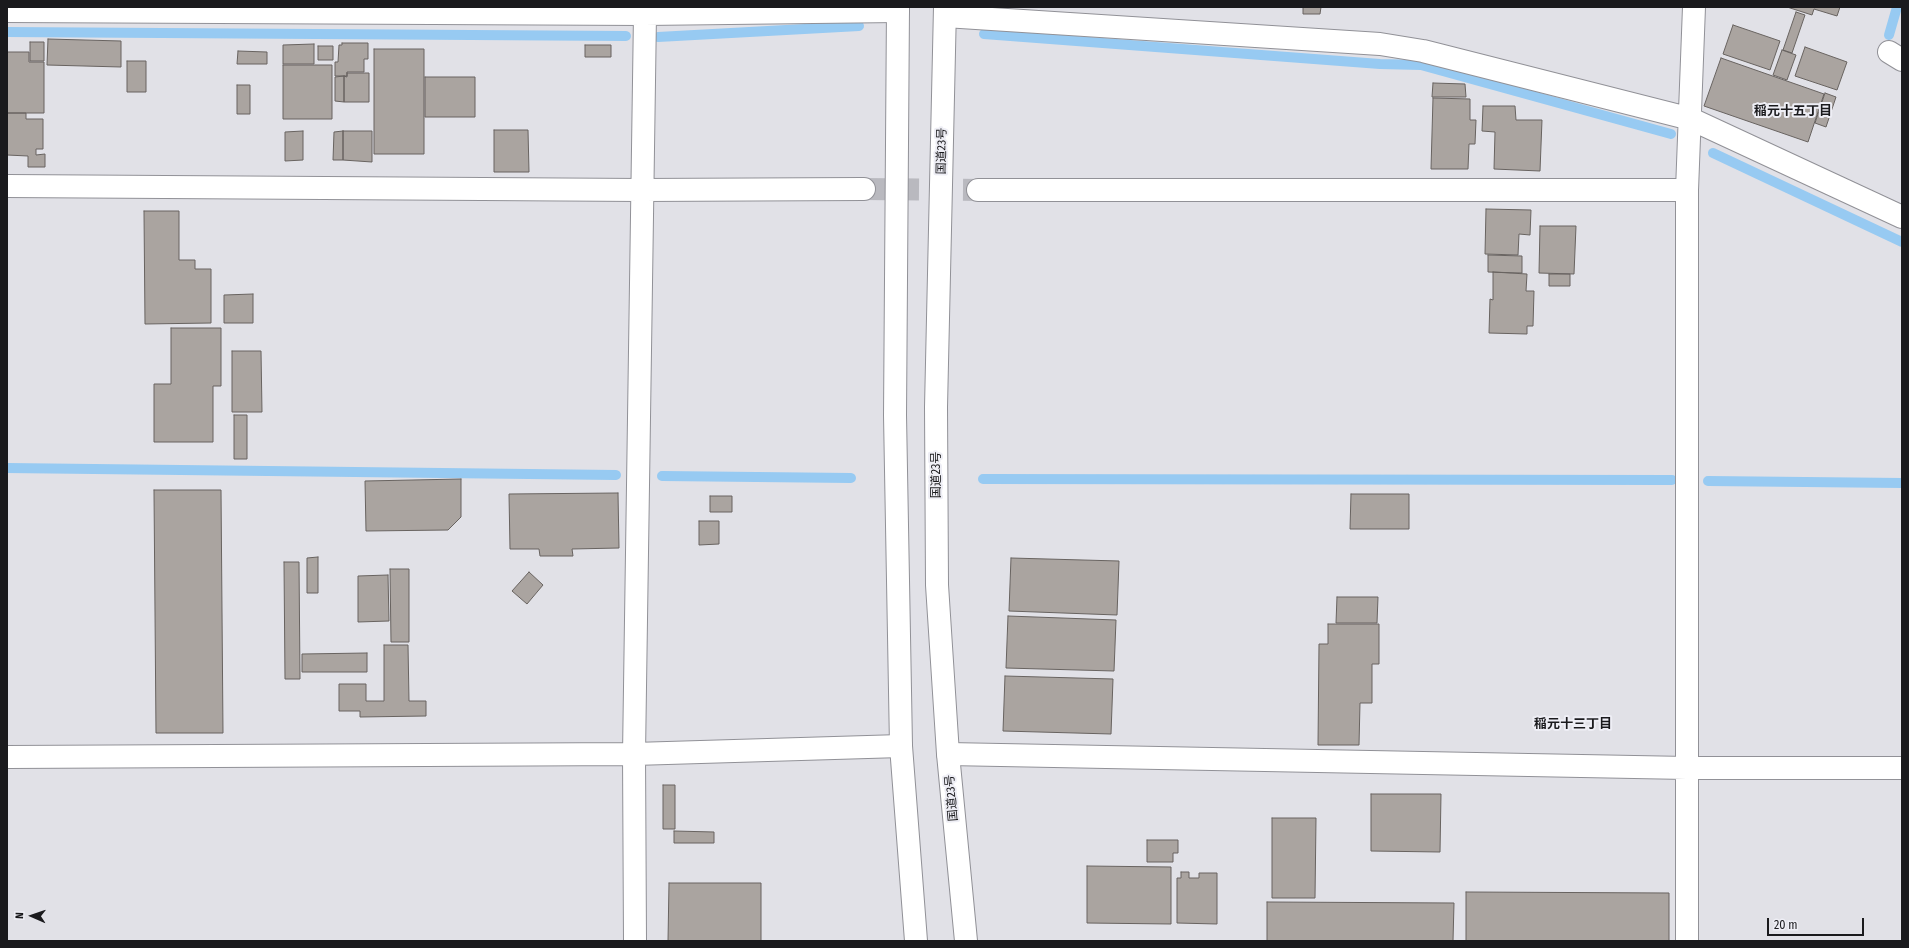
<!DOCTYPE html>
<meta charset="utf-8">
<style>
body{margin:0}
#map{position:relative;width:1909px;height:948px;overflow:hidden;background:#e1e1e7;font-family:"Fira Sans Condensed",sans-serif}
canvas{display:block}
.frame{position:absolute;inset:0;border:8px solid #1a1a1d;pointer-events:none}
.north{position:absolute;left:12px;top:896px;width:40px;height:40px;-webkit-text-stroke:3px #eeeef5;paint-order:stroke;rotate:272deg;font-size:11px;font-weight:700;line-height:16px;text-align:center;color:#1a1a1d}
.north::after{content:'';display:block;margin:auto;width:14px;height:18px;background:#1a1a1d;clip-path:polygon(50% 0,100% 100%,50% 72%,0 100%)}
.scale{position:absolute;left:1767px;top:918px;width:97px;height:18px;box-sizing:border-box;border:2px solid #1a1a1d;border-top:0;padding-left:5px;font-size:12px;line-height:14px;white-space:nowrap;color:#1a1a1d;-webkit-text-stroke:3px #eeeef5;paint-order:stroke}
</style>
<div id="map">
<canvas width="1909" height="948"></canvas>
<div class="frame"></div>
<div class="north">N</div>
<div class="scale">20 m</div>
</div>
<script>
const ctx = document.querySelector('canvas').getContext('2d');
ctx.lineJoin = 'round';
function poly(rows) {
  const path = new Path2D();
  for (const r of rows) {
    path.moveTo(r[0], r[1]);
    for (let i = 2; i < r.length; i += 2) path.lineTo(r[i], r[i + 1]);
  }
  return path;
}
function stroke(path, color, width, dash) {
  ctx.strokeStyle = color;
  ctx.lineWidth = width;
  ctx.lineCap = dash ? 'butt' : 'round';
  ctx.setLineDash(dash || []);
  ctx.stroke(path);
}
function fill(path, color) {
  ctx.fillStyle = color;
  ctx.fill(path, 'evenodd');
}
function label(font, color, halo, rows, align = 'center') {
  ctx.font = font + ' "Fira Sans Condensed","Noto Sans JP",sans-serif';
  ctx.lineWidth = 4;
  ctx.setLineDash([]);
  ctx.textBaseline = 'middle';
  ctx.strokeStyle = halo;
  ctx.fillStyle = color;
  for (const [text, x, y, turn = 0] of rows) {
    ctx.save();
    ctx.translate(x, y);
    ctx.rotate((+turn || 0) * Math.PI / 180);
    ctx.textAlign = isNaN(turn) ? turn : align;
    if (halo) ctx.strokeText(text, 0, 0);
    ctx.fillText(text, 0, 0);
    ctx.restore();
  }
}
const stream = poly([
 [7,32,626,36],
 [984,34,1380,64,1421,65,1671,134],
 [1889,35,1897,7],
 [658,37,859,26],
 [1713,153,1902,242],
 [7,468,616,475],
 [662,476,851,478],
 [983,479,1672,480],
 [1708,481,1902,483]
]);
const building = poly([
 [1303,7,1321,7,1320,14,1303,14,1303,7],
 [1787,7,1840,7,1837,16,1814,9,1812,15,1787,7],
 [1796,12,1805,15,1792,53,1783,50,1796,12],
 [1733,25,1780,41,1770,70,1723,54,1733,25],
 [48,39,121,41,121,67,47,65,48,39],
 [30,42,44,42,44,61,30,61,30,42],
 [342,43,368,43,368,59,364,59,364,72,347,72,347,76,335,76,335,62,338,62,339,45,342,45,342,43],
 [314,44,314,64,283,64,283,45,314,44],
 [585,45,611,45,611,57,585,57,585,45],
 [318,46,333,46,333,60,318,60,318,46],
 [1805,47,1847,62,1837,90,1795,76,1805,47],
 [374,49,424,49,424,154,374,154,374,49],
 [1782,50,1796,55,1787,80,1773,75,1782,50],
 [238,51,267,52,267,64,237,64,238,51],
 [7,52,29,52,29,62,44,62,44,113,7,113,7,52],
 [1721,58,1824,94,1808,142,1704,106,1721,58],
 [127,61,146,61,146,92,127,92,127,61],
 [283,65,332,65,332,119,283,119,283,65],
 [347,73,369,73,369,102,344,102,344,76,347,77,347,73],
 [344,76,344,102,335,101,335,77,344,76],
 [425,77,475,77,475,117,425,117,425,77],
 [1433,83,1465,84,1466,97,1432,97,1433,83],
 [237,85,250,85,250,114,237,114,237,85],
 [1825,93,1836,97,1826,127,1815,123,1825,93],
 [1433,98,1470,99,1470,120,1476,120,1475,144,1469,144,1468,169,1431,169,1433,98],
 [1483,106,1515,106,1516,120,1542,120,1540,171,1494,169,1495,132,1482,131,1483,106],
 [7,113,26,113,26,119,43,119,43,149,36,149,36,155,45,154,45,167,28,167,28,156,7,155,7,113],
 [494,130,528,130,529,172,494,172,494,130],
 [303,131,303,160,285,161,285,132,303,131],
 [343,131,372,131,372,162,343,160,343,131],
 [343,131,343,160,333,160,334,132,343,131],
 [1486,209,1531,210,1530,235,1519,234,1518,255,1485,254,1486,209],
 [144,211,179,211,179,260,195,260,195,269,211,269,211,323,145,324,144,211],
 [1540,226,1576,226,1574,274,1539,273,1540,226],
 [1488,255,1522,256,1522,273,1488,272,1488,255],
 [1493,272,1527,274,1526,291,1534,291,1533,326,1527,326,1527,334,1489,333,1490,299,1493,300,1493,272],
 [1549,274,1570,274,1570,286,1549,286,1549,274],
 [253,294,253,323,224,323,224,295,253,294],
 [171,328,221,328,221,386,213,386,213,442,154,442,154,384,171,384,171,328],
 [232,351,261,351,262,412,232,412,232,351],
 [234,415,247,415,247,459,234,459,234,415],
 [461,479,461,517,448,530,366,531,365,481,461,479],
 [154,490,221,490,223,733,156,733,154,490],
 [618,493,619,548,572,549,573,556,540,556,539,549,510,549,509,494,618,493],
 [1351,494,1409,494,1409,529,1350,529,1351,494],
 [710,496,732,496,732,512,710,512,710,496],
 [699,521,719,521,719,544,699,545,699,521],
 [318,557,318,593,307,593,307,558,318,557],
 [1011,558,1119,561,1117,615,1009,611,1011,558],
 [284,562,299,562,300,679,285,679,284,562],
 [390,569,409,569,409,642,391,642,390,569],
 [529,572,543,585,527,604,512,591,529,572],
 [388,575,389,621,358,622,358,576,388,575],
 [1337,597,1378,597,1377,623,1336,623,1337,597],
 [1008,616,1116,620,1114,671,1006,668,1008,616],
 [1328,624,1379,624,1379,664,1372,664,1372,703,1360,703,1359,745,1318,745,1319,644,1328,644,1328,624],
 [384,645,408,645,409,701,426,701,426,716,360,717,360,711,339,711,339,684,366,684,366,701,384,701,384,645],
 [367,653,367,672,302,672,302,654,367,653],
 [1005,676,1113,679,1111,734,1003,731,1005,676],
 [663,785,675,785,675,829,663,829,663,785],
 [1371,794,1441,794,1440,852,1371,851,1371,794],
 [1272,818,1316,818,1315,898,1272,898,1272,818],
 [674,831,714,832,714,843,674,843,674,831],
 [1147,840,1178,840,1178,853,1173,853,1173,862,1147,862,1147,840],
 [1087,866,1171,867,1171,924,1087,923,1087,866],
 [1181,872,1189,872,1189,878,1199,878,1199,873,1217,873,1217,924,1177,923,1177,878,1181,878,1181,872],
 [669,883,761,883,761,941,668,941,669,883],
 [1466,892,1669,893,1669,941,1466,941,1466,892],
 [1267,902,1454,903,1453,941,1267,941,1267,902]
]);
const minorTunnel = poly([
 [864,189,978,190]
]);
const minor = poly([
 [7,11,645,14,898,11],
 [945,16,1380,44,1423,51,1691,119,1902,217],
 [1889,52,1902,60],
 [7,186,641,190,864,189],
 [978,190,1687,190],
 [948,754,1687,768,1902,768],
 [7,757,634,754,901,746],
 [635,941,634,754,645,14],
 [1687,941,1687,190,1694,7]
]);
const highway = poly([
 [898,7,895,415,901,746,916,941],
 [945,7,936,407,937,585,948,754,966,941]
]);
const streetNames = [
 ["国道23号",942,151,-89],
 ["国道23号",937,475,-90],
 ["国道23号",952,798,-95]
];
const neighbourhoodNames = [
 ["稲元十五丁目",1793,111],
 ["稲元十三丁目",1573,724]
];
stroke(stream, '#97caf2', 10);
fill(building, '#aaa4a0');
stroke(building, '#686360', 1);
stroke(minorTunnel, '#b9b9bf', 22, [22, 11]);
stroke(minor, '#919197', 24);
stroke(highway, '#919197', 24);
stroke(minor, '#fff', 22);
stroke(highway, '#fff', 22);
label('12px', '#1a1a1d', '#eeeef5', streetNames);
label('bold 13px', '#1a1a1d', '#eeeef5', neighbourhoodNames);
</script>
